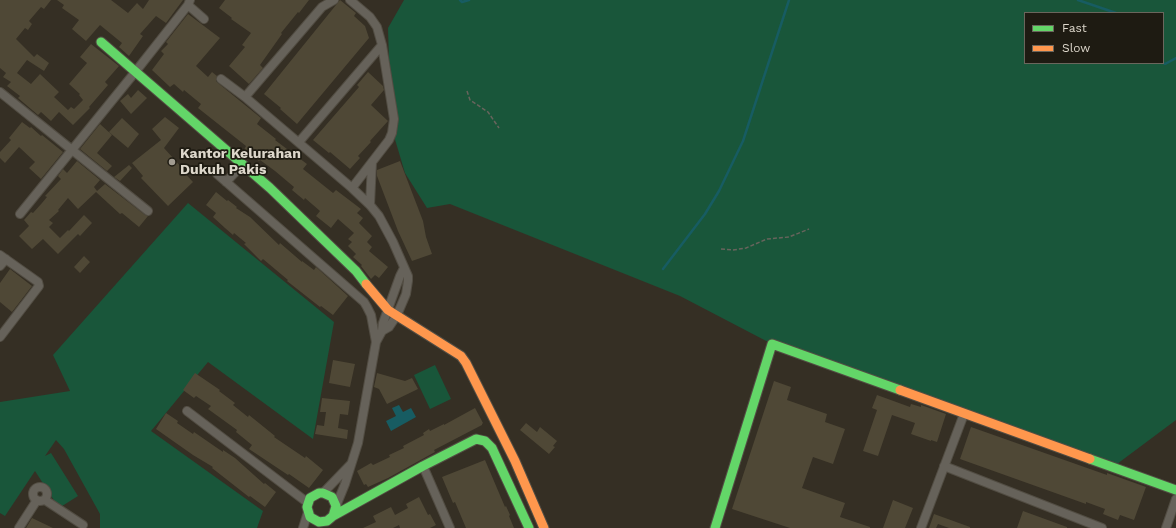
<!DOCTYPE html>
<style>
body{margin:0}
#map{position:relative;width:1176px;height:528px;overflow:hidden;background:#352f24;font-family:"Work Sans",sans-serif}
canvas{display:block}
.legend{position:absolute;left:1024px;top:12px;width:140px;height:52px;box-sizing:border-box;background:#1e1b12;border:1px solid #6a665c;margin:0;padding:5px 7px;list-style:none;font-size:12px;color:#ddd7cb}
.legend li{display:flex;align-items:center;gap:8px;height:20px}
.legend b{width:20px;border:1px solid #6a665c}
</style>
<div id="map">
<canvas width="1176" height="528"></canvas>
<ul class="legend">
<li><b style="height:5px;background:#63d668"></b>Fast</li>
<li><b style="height:5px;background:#ff974d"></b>Slow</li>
</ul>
</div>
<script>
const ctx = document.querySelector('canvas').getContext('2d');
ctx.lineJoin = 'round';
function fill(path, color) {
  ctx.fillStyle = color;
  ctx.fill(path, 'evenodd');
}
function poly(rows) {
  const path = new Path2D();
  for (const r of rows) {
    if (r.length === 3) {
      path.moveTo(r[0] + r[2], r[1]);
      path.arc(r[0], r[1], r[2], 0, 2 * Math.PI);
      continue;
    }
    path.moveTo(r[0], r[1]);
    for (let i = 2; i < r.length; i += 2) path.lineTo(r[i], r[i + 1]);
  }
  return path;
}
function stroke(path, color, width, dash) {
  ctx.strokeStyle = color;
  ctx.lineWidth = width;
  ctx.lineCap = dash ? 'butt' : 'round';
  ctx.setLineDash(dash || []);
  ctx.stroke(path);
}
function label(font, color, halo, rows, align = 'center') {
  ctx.font = font + ' "Work Sans",sans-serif';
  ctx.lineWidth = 3.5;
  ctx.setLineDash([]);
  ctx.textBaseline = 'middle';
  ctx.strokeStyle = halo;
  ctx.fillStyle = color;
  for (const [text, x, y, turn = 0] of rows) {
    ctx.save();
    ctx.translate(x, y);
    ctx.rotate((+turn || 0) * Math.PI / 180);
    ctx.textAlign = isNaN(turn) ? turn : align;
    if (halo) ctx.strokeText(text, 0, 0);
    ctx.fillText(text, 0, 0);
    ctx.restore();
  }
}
const green = poly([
 [404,0,1176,0,1176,420,1113,467,772,344,680,296,450,204,427,208,405,173,391,126,388,28],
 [1025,13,1163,13,1163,63,1025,63],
 [188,203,334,322,313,439,208,362,151,431,263,511,257,528,100,528,100,514,64,449,56,440,45,456,51,453,78,496,59,508,35,471,5,516,0,513,0,402,70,391,53,355],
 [435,365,451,399,430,409,414,375]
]);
const water = poly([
 [399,405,403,412,411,408,416,417,391,431,386,421,396,416,392,408]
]);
const stream = poly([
 [460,0,462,2,469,0],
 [1078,0,1116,13],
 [1163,63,1165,64,1176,58],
 [663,269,705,214,719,191,743,141,789,0]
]);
const building = poly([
 [0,0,51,0,44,9,41,7,29,21,32,24,28,30,25,28,16,39,34,57,37,54,49,63,44,71,27,60,17,73,31,84,40,74,59,92,54,97,68,110,71,107,74,109,83,100,79,95,80,94,69,84,87,63,80,57,91,44,119,66,105,82,108,85,89,107,90,108,73,125,59,112,51,121,41,112,38,115,18,98,20,96,7,86,11,82,3,77,6,73,0,68],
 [57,0,111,0,128,13,137,3,143,9,149,0,183,0,166,23,156,16,140,34,143,36,129,56,119,47,122,43,100,25,86,41,72,29,79,20,62,8,64,5],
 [225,0,309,0,299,13,298,12,281,33,282,34,260,65,263,68,249,84,229,66,245,47,242,45,251,33,231,19,232,18,219,8],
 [340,0,356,13,354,16,365,26,369,38,297,124,280,109,281,108,264,94],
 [188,14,220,38,196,66,208,77,212,72,217,76,216,81,218,83,261,118,257,124,276,139,275,140,307,164,303,169,333,193,336,190,361,209,357,213,363,218,359,223,372,236,367,242,372,247,369,251,388,267,379,278,375,275,371,279,361,266,362,265,353,257,356,254,348,246,352,242,348,239,354,233,338,219,331,228,316,216,320,211,305,198,304,200,292,190,294,187,275,171,260,160,259,161,244,150,246,146,198,108,201,104,184,90,183,92,174,84,170,87,152,70,164,54,161,51,168,44,166,42],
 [368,72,383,86,384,90,371,105,388,121,370,141,371,142,358,156,360,158,350,169,330,152,329,153,313,140,359,87,357,85],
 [138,90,147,98,131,114,120,101,128,94,131,98],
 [165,117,179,128,164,148,182,168,181,169,193,182,168,206,141,178,143,176,132,163,161,140,152,129],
 [122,118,139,134,128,148,109,132],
 [22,122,30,128,31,127,41,136,42,135,63,152,41,179,29,168,35,162,19,147,5,163,0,158,0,152,11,140,9,138],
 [100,124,112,135,97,153,112,166,107,171,80,149],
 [77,161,100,180,94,187,97,191,105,184,145,215,148,216,139,227,122,213,120,214,96,192,78,209,68,198,58,210,59,211,49,220,53,223,49,227,60,238,68,230,69,231,84,215,92,223,80,236,78,234,58,254,43,239,32,249,19,236,29,226,24,220,31,212,33,213,42,203,47,197,45,196,61,179,58,176,63,169,67,173],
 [400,161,423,221,426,237,432,254,412,261,398,231,377,176,377,170],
 [129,165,132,168,120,181,114,177],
 [216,192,227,201,228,200,237,207,236,208,250,217,279,245,280,243,302,262,302,261,314,270,316,267,348,296,333,315,321,306,320,307,287,281,288,280,263,259,261,261,244,244,246,243,234,233,233,235,225,228,213,217,216,213,206,205],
 [84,256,90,262,80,273,74,267],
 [10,269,32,286,12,312,0,302,0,283],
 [333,360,355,364,350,387,329,383],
 [195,373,220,390,219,391,235,403,233,405,248,417,249,415,275,436,274,437,305,458,306,456,323,470,309,488,289,474,288,475,249,449,252,445,236,432,237,430,208,409,211,406,196,396,194,398,183,390],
 [377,373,405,381,412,378,418,389,387,404,379,389,374,387],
 [774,381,791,387,787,400,827,414,825,422,845,429,833,464,813,457,802,488,845,503,840,517,870,527,870,528,790,528,732,509],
 [877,395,910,407,911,404,921,407,921,405,946,414,937,442,931,440,931,441,911,434,915,423,892,415,878,456,863,451,877,410,872,408],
 [322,398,350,401,348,415,340,414,338,428,348,430,347,439,315,434,317,425,324,426,326,412,320,412],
 [475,408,483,423,482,424,482,425,434,450,435,452,388,478,368,487,366,484,364,485,357,471,371,463,373,465,390,457,389,455,404,448,403,446,424,435,423,433,429,429,430,431,444,424,444,425],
 [166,413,178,421,177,423,193,434,194,432,223,452,223,450,235,458,264,484,265,483,276,492,265,507,250,496,249,497,212,468,213,467,193,455,156,429],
 [526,423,537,432,540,427,557,441,553,446,555,447,549,454,520,430],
 [971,427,1107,475,1107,473,1146,487,1134,520,1120,515,1118,520,1103,514,1105,509,1086,502,1086,504,960,459],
 [485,460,505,507,506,506,510,515,509,516,514,528,466,528,455,502,453,503,442,477],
 [419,497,428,515,430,514,436,525,430,528,400,528,399,525,393,528,363,528,376,522,373,516,391,507,395,515,408,508,406,504],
 [893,500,913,508,905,528,883,528],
 [1023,511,1067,527,1067,528,1017,528],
 [934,514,970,527,970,528,949,528,938,524,936,528,929,528],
 [32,518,53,528,26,528]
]);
const path = poly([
 [467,91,470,100,488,112,499,128],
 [721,249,733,250,746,248,767,239,789,237,809,229]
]);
const street = poly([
 [350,0,370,17,377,27,382,45,394,119,392,133,389,140,352,188],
 [188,5,204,19],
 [221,79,245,97,352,188,370,205,379,216,393,242,408,276,408,281,406,294,397,315,389,327,382,331],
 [0,92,148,211],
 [245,97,322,7,334,0],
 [299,142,382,45],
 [217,174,364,302,367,307,371,315,376,342],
 [226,182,243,164],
 [370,205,372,162],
 [20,214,136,71,188,5,190,0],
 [0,255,38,282,39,286,0,337],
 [0,266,6,259],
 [187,411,308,503],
 [423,466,450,528],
 [944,466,1102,528],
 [40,494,7],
 [323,493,351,464],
 [45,500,83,525],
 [336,506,345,484,358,443,376,342,382,331,383,323,400,276,404,268],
 [19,528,37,500],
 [303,528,308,512],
 [921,528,964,414],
 [1166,528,1176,499]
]);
const fast = poly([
 [101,42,270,188,356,271,366,284],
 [1090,459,1176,490],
 [333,516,336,506,332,497,323,493,319,493,310,498,307,507,310,517,319,522,327,521,333,516,423,466,476,439,485,441,492,448,529,528],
 [715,528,772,344,900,390]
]);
const slow = poly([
 [366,284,388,310,461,356,466,363,515,461,544,528],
 [900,390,1090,459]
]);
const markers = [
 [172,162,4,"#a29c91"]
];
const poiNames = [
 ["Kantor Kelurahan",180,154],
 ["Dukuh Pakis",180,170]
];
fill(green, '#19563a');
fill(water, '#175c62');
stroke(stream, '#175c62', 2.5);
fill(building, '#4f4836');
stroke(street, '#524d43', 10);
stroke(fast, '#524d43', 11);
stroke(slow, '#524d43', 11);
stroke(path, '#67645c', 1.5, [4, 2]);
stroke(street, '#66625a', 8);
stroke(fast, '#63d668', 9);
stroke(slow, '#ff974d', 9);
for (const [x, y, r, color] of markers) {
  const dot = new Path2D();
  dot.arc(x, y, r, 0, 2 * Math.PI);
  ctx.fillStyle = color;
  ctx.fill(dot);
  stroke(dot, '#1e1b12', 1.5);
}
label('bold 14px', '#ddd7cb', '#1e1b12', poiNames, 'left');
</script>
